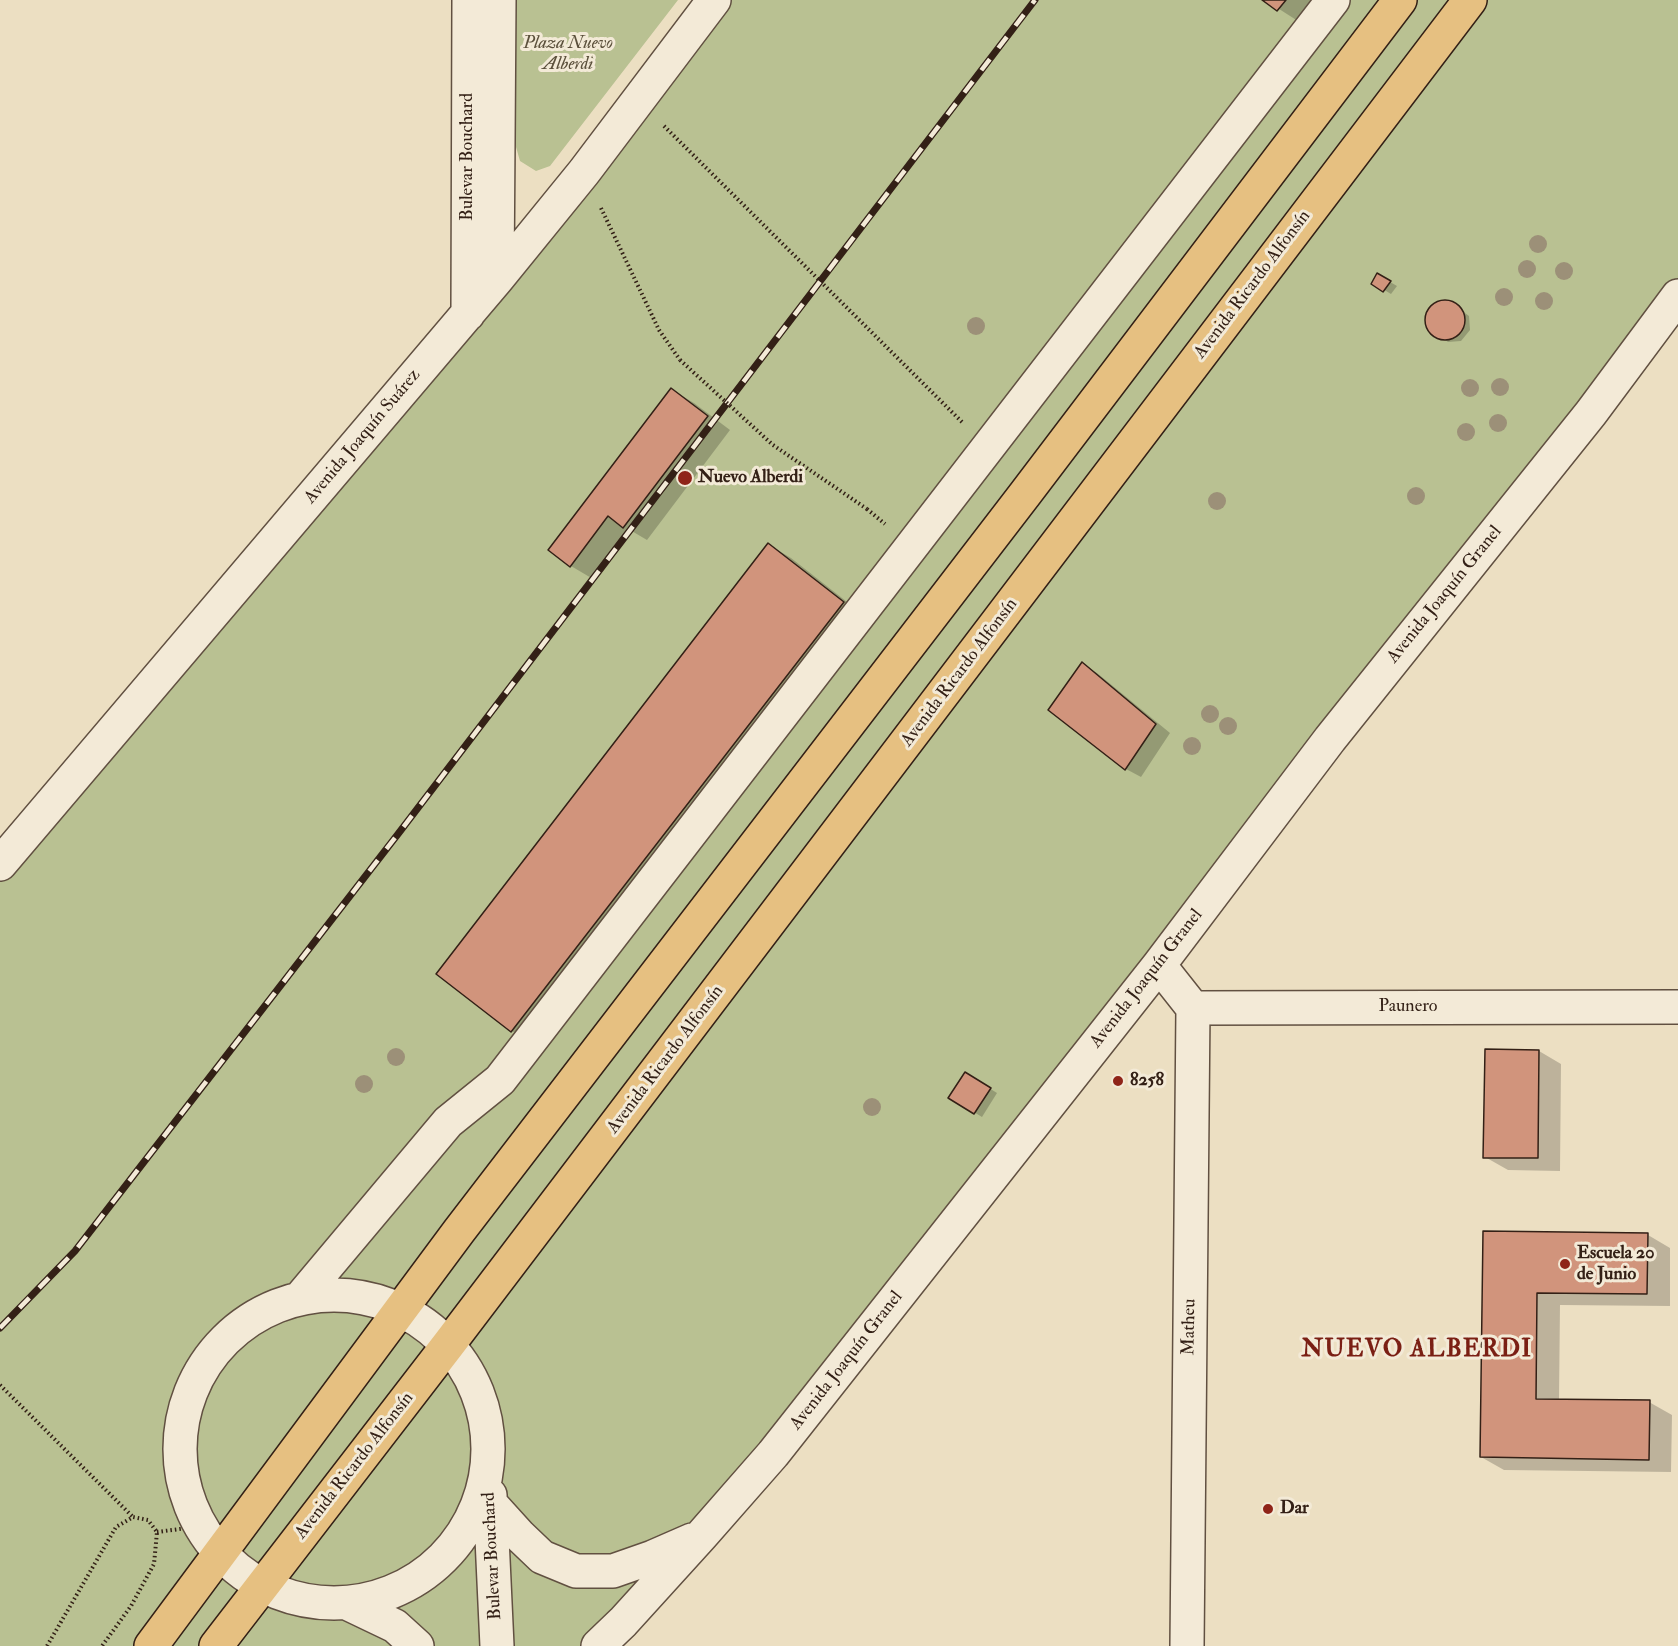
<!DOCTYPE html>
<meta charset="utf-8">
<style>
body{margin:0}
canvas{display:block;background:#ecdfc2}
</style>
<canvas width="1678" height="1646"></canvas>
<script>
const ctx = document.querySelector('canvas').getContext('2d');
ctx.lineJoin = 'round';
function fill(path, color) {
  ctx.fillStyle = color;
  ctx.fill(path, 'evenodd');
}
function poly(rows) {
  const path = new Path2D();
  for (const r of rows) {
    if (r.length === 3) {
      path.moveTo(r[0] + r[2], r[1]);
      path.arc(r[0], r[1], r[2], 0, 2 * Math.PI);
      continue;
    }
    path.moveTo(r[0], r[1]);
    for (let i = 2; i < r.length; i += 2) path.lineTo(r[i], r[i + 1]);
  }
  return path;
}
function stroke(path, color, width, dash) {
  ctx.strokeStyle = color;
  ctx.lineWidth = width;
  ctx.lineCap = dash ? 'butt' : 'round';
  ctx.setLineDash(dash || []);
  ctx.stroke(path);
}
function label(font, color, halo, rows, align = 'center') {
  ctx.font = font + ' "IM FELL Double Pica",serif';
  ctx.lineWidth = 6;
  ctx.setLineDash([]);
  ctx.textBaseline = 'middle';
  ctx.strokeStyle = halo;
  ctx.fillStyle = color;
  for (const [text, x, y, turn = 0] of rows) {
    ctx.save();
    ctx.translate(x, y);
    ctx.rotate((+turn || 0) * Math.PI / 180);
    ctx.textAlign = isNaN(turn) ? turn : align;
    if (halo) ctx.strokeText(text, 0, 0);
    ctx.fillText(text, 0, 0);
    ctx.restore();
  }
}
const green = poly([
 [515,0,678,0,550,166,536,171,520,161,514,140],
 [714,0,1678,0,1678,296,1591,413,598,1646,0,1646,0,864]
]);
const shadow = poly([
 [1265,0,1318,0,1301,23],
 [1378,275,1397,286,1391,294,1373,283],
 [1443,301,1450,302,1469,316,1470,330,1461,341,1448,342,1429,329,1427,322,1430,308],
 [672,390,694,403,730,430,647,540,630,530,593,579,571,566],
 [769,545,791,558,865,616,535,1044,512,1031,438,974],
 [1082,664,1097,673,1170,733,1141,777,1126,769,1050,710],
 [1539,1051,1561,1064,1560,1171,1508,1170,1485,1157],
 [973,1078,997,1093,982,1117,951,1098],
 [1484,1232,1648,1235,1670,1248,1670,1306,1560,1305,1559,1401,1649,1402,1672,1415,1671,1472,1504,1470,1481,1457]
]);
const building = poly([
 [1262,0,1286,0,1277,11,1262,0],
 [1377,273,1391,281,1383,292,1371,284,1377,273],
 [1445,320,20],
 [671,388,708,416,623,528,608,516,570,567,548,550,671,388],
 [768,543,844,602,511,1032,436,974,768,543],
 [1082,662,1156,724,1125,770,1048,710,1082,662],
 [1485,1049,1539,1050,1538,1158,1483,1158,1485,1049],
 [965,1072,991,1088,974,1114,948,1098,965,1072],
 [1483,1231,1648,1233,1647,1294,1537,1293,1536,1399,1650,1400,1649,1460,1480,1457,1483,1231]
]);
const path = poly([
 [664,126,963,423],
 [601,208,659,330,680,360],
 [867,509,885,524],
 [0,1385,133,1517],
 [157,1532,195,1527],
 [47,1646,116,1527,133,1517,148,1520,157,1532,154,1564,131,1606,102,1646]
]);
const minor = poly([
 [497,279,499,0],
 [468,314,469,0],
 [0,864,497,279,584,172,714,0],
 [1159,965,1193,1008],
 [1193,1008,1678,1007],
 [334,1449,154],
 [301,1297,448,1122,500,1080,1333,0],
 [490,1495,497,1646],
 [491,1504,520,1536,542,1557,576,1571,613,1571,653,1557,692,1540],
 [349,1604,395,1626,417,1646],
 [598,1646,623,1622,702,1535,773,1454,1159,965,1330,739,1591,413,1678,296],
 [1187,1646,1193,1008]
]);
const highway = poly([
 [151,1646,459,1231,1025,494,1400,0],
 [216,1646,448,1345,1470,0]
]);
const rail = poly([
 [0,1328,75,1251,398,834,1035,0]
]);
const pathBridge = poly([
 [680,360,773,445,867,509]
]);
const trees = [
 [1538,244],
 [1527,269],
 [1564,271],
 [1504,297],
 [1544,301],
 [976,326],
 [1500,387],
 [1470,388],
 [1498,423],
 [1466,432],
 [1416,496],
 [1217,501],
 [1210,714],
 [1228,726],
 [1192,746],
 [396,1057],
 [364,1084],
 [872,1107]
];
const markers = [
 [685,478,8,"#8f2418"],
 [1118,1081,6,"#8f2418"],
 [1565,1264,6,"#8f2418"],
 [1268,1509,6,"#8f2418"]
];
const parkNames = [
 ["Plaza Nuevo",568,44],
 ["Alberdi",568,65]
];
const streetNames = [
 ["Bulevar Bouchard",468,157,-90],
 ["Avenida Ricardo Alfonsín",1253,285,-53],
 ["Avenida Joaquín Suárez",363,437,-50],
 ["Avenida Joaquín Granel",1445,595,-51],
 ["Avenida Ricardo Alfonsín",960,673,-53],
 ["Avenida Joaquín Granel",1147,979,-52],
 ["Paunero",1408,1007],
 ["Avenida Ricardo Alfonsín",666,1060,-53],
 ["Matheu",1190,1327,-89],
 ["Avenida Joaquín Granel",847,1361,-52],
 ["Avenida Ricardo Alfonsín",355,1466,-52],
 ["Bulevar Bouchard",493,1556,-93]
];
const poiNames = [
 ["Nuevo Alberdi",698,478],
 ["8258",1130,1081],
 ["Escuela 20",1577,1254],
 ["de Junio",1577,1275],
 ["Dar",1280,1509]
];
const districtNames = [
 ["NUEVO ALBERDI",1417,1351]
];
fill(green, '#b9c192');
fill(shadow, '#0003');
fill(building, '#d1947c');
stroke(building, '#332016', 1.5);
stroke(minor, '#615041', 36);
stroke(highway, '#332016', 36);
stroke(path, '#332016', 4, [1.5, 3]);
stroke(minor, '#f3ead7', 33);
stroke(highway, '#e6c081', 33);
stroke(rail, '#332016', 7);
stroke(rail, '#f3ead7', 4.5, [14]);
stroke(pathBridge, '#332016', 4, [1.5, 3]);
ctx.fillStyle = '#9c9078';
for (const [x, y] of trees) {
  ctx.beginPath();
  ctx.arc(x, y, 9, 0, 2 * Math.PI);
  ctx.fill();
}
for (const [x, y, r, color] of markers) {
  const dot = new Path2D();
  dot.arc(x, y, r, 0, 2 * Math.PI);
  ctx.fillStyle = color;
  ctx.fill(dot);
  stroke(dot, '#f3ead7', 2);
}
label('italic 18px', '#5b503b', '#f3ead7', parkNames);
label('18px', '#332016', '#f3ead7', streetNames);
label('bold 18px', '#332016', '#f3ead7', poiNames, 'left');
ctx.letterSpacing = '1.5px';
label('bold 24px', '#7a1f14', '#f3ead7', districtNames);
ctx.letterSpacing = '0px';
</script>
